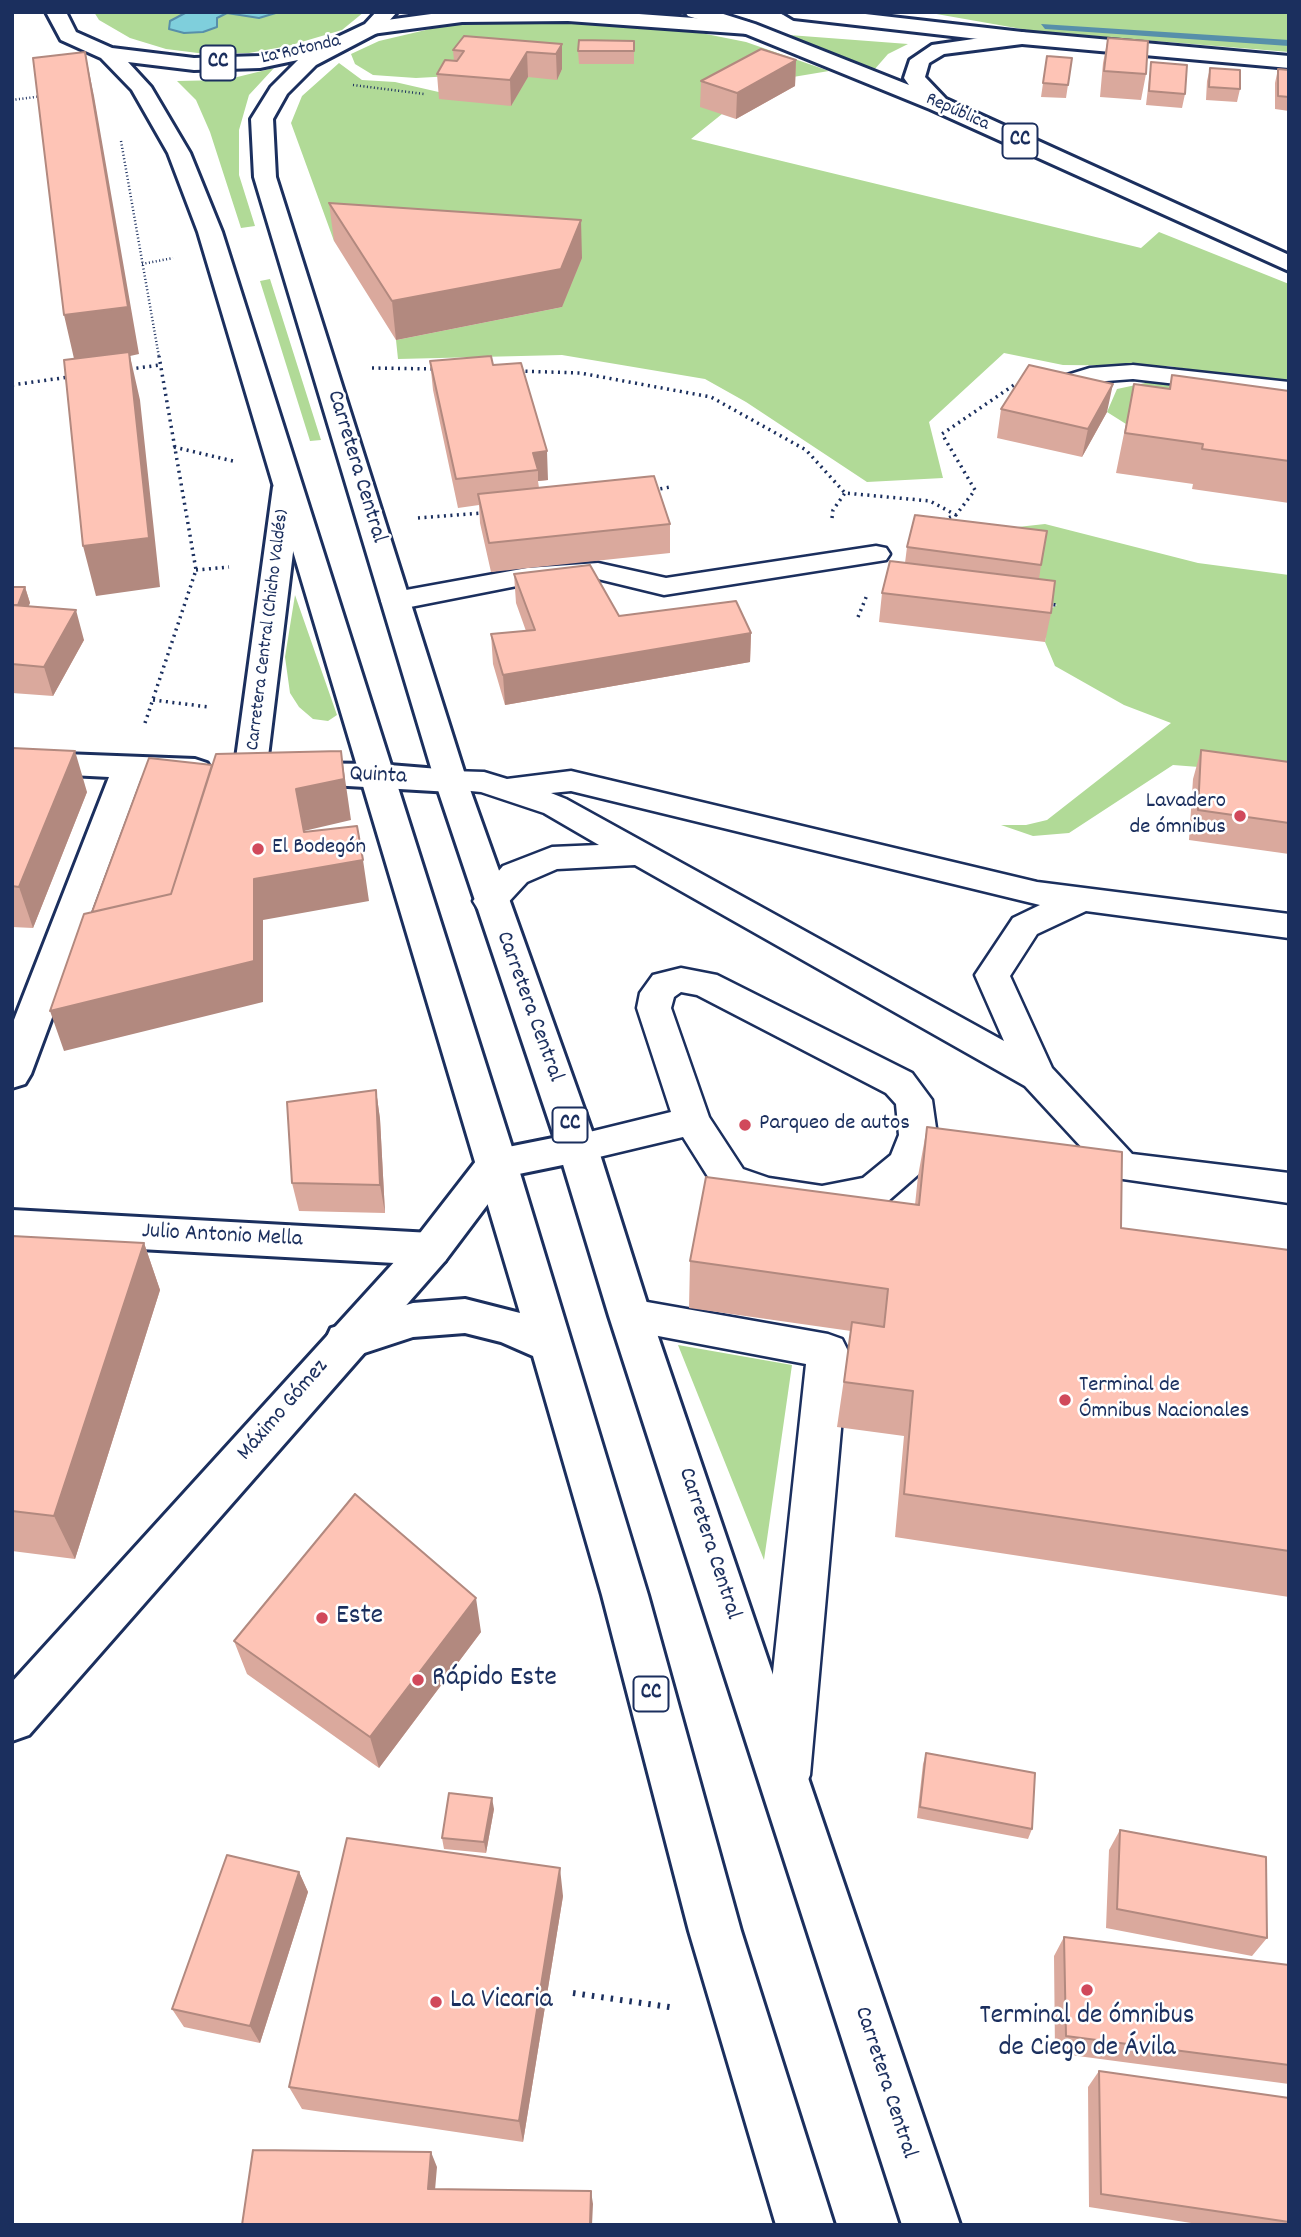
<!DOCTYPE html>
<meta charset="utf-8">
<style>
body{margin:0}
#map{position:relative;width:1301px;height:2237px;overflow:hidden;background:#fff;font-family:Dekko,sans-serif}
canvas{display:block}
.frame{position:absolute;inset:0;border:14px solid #1b2f5e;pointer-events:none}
</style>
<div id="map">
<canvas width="1301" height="2237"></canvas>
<div class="frame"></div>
</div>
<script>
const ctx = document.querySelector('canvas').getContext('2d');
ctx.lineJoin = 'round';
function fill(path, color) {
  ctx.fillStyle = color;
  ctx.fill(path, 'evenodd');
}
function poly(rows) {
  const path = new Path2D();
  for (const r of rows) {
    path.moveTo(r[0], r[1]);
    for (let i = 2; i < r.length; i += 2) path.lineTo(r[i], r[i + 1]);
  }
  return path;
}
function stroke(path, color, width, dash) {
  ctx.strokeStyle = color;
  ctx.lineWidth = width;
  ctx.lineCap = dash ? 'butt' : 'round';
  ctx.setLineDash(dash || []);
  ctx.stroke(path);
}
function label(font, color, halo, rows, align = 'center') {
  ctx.font = font + ' Dekko,sans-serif';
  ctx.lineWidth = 5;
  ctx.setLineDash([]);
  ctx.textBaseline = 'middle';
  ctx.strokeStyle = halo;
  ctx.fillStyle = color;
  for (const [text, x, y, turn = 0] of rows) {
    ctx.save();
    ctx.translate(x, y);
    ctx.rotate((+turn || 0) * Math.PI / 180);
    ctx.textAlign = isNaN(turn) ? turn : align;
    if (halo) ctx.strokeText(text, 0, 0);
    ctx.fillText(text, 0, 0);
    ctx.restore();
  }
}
const green = poly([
 [94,12,187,12,176,18,169,29,193,33,212,29,217,27,217,18,227,13,259,18,279,12,364,12,342,30,288,46,249,53,206,54,166,49,130,38,99,20],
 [925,12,1289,12,1289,52,1033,31],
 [536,20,601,21,691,31,746,42,829,71,775,80,722,114,691,139,1141,248,1159,232,1289,284,1289,384,1168,366,1063,365,1004,353,929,422,943,478,867,482,746,402,705,379,562,355,398,359,396,340,562,307,443,248,334,241,291,123,302,96,339,63,362,80,395,82,443,93,562,70,416,78,373,75,355,64,351,54,379,41,447,25],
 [789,35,908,44,888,54,874,70],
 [274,68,249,95,239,130,239,175,255,226,241,228,210,132,196,100,177,81,225,80],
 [270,279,321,440,310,441,260,281],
 [1164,379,1289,395,1134,398,1126,424,1107,412,1117,389],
 [1045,524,1198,563,1289,575,1289,774,1173,765,1069,833,1033,836,1001,825,1026,825,1047,820,1171,723,1124,705,1055,666,1045,642,1049,610,1057,605,1036,594,981,531],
 [295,595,337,715,328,721,313,719,299,707,290,693,285,657],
 [678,1345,792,1365,764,1560]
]);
const water = poly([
 [187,12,279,12,259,18,227,13,217,18,217,27,203,32,184,33,169,29,170,21,187,12]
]);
const stream = poly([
 [1041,24,1289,40,1289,46,1045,29,1041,24]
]);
const pathFar2 = poly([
 [353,85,424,94],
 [12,100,43,96],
 [121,141,159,357],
 [142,264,173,258]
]);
const pathFar1 = poly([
 [372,368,437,369],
 [130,369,160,365],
 [519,371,580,373,711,397,806,450,845,493,930,501,956,515],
 [12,385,69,377],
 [174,447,233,461],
 [654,490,670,487],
 [418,518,482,513],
 [832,518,833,510,845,493],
 [943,520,956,515,975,490,942,434,1014,385,1021,385],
 [196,570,229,567],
 [1047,604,1057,605],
 [858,617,867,595],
 [153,700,209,707],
 [145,723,196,570,159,356]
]);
const path = poly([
 [573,1993,676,2008]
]);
const lane = poly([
 [1133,365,1289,382,1289,397,1133,379,1093,382,1063,391,1054,389,1051,384,1054,379,1090,368,1133,365],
 [876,546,886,548,890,554,886,560,664,595,598,579,527,584,395,610,385,607,381,601,385,595,395,592,527,568,598,563,666,578,876,546],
 [451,771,484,772,507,779,571,771,1037,882,1289,914,1289,938,1086,911,1037,934,1010,976,1052,1068,1132,1154,1289,1173,1289,1203,1109,1177,1025,1086,635,865,557,869,527,882,502,909,490,913,478,909,473,901,503,866,552,847,599,845,544,813,481,792,440,788,435,781,440,774,451,771],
 [571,791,1040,905,1013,918,975,975,1004,1041,566,799,551,793,571,791],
 [681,968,717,975,912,1073,932,1100,937,1135,919,1174,887,1202,822,1216,769,1208,717,1191,683,1137,578,1162,565,1158,559,1148,565,1138,671,1112,637,1008,640,993,653,975,681,968],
 [681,992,697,995,886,1093,896,1104,899,1135,891,1155,863,1178,822,1186,769,1178,743,1169,709,1117,671,1008,674,997,681,992],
 [630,1299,828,1334,842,1339,848,1351,810,1775,803,1792,786,1798,769,1792,762,1775,806,1364,616,1328,610,1316,616,1304,630,1299]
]);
const street = poly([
 [784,12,848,12,1022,32,1289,56,1289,68,1022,44,794,18,784,12],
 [287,479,297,481,301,487,266,773,262,780,250,784,238,780,234,773,273,487,277,481,287,479],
 [12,752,195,759,207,763,211,770,207,777,195,781,141,778,31,1074,25,1084,12,1088,12,1025,109,777,12,772,12,752],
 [291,763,377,764,451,770,463,773,467,781,463,789,451,792,279,782,275,774,279,766,291,763],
 [12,1210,431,1233,445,1237,451,1249,445,1261,431,1265,12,1242,12,1210]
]);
const secondary = poly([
 [446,12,612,12,748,22,758,28,748,34,568,21,462,22,372,34,362,28,372,22,446,12],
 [578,1133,592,1137,598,1148,592,1159,509,1176,445,1261,29,1735,12,1741,12,1682,417,1237,483,1152,578,1133]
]);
const primary = poly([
 [46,12,66,12,76,32,112,48,194,58,260,56,327,42,365,24,376,12,397,12,379,32,316,65,287,94,273,119,276,177,467,781,598,1148,651,1316,960,2225,902,2225,609,1316,558,1148,435,781,254,177,251,119,271,87,298,60,260,68,194,70,128,62,151,87,190,153,222,232,517,1163,648,1595,741,1931,834,2225,776,2225,689,1931,602,1595,533,1356,501,1342,465,1333,413,1337,346,1359,331,1354,325,1341,331,1328,413,1303,465,1299,520,1313,198,232,168,153,132,90,101,58,61,40,46,12],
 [685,12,717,12,755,24,909,85,904,78,910,60,932,45,1022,32,1029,34,1032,38,1022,44,944,54,929,63,925,77,946,99,1289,255,1289,271,930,109,741,32,688,16,685,12]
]);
const wall = poly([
 [1108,38,1146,74,1141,100,1100,97,1103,63],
 [634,41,634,64,579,64,578,51],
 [562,44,562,69,557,80,528,77,511,106,439,99,437,74,454,61,453,50],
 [1047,56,1072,58,1066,98,1041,97],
 [796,60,795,86,736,119,700,107,701,81],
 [1151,62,1185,94,1182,108,1146,105],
 [1210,68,1240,89,1237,102,1206,100,1207,81],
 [1278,69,1289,70,1289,111,1275,109,1275,83],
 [329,203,582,258,562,307,396,340,334,241],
 [430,361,493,365,548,480,538,481,539,488,670,524,670,553,491,572,480,523,479,505,458,508,433,390],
 [1172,375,1289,391,1289,503,1192,489,1193,484,1116,473,1134,384,1169,389],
 [1001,409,1107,412,1082,457,997,438],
 [907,547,1041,565,1039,579,1051,613,1045,642,879,622,882,593,905,563],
 [514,574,619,616,751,633,750,662,505,705,493,664,491,634,526,631,516,603],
 [12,587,25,587,30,603,28,606,84,640,53,696,12,693],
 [12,748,87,792,33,928,12,927],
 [1201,750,1289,762,1289,854,1189,840,1193,779],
 [376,1090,380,1119,385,1213,299,1211,292,1183],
 [927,1127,1121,1228,1289,1250,1289,1597,895,1537,904,1436,837,1427,851,1331,689,1308,690,1261,915,1205,918,1176],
 [12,1236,144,1243,160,1290,75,1559,12,1551],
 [481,1632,379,1768,247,1674,234,1641],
 [926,1753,1032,1829,1028,1839,917,1818,923,1764],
 [494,1809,486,1853,444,1849,442,1838],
 [1120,1830,1267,1938,1252,1956,1106,1928,1109,1850],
 [299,1872,308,1892,260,2043,184,2027,172,2009],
 [563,1896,523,2142,302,2109,289,2087],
 [1064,1937,1289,1965,1289,2084,1055,2053,1054,1956],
 [1099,2071,1289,2098,1289,2225,1204,2225,1089,2207,1088,2087]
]);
const shadedWall = poly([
 [562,44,562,69,557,80,556,54],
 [85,52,94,96,139,354,130,356,140,400,160,587,96,596,83,546,75,363,64,315],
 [527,52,528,77,511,106,510,80],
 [796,60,795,86,736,119,737,93],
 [581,220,582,258,562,307,396,340,392,301],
 [1113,384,1107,412,1082,457,1088,429],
 [547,451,548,480,538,481,538,470,533,453],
 [25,587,30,603,21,624,17,609],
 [76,610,84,640,53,696,44,667],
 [751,633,750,662,505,705,503,675],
 [75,751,87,792,33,928,19,887],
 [341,751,351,820,304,831,311,869,363,860,369,901,263,920,263,1002,64,1051,50,1011,254,879,296,789],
 [376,1090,380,1119,385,1213,380,1185],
 [144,1243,160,1290,75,1559,54,1516],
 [476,1598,481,1632,379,1768,370,1737],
 [492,1798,494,1809,486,1853,484,1842],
 [560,1868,563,1896,523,2142,519,2121],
 [299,1872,308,1892,260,2043,250,2026],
 [431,2152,437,2167,434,2202,428,2189],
 [591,2191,593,2204,592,2225,590,2225]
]);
const building = poly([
 [464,36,562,44,556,54,527,52,510,80,437,74,445,60,457,61,464,51,453,50,464,36],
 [1108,38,1148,41,1146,74,1104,71,1108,38],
 [579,40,634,41,634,51,578,51,579,40],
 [761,49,796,60,737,93,701,81,761,49],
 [85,52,128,307,64,315,33,58,85,52],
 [1047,56,1072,58,1068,85,1043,83,1047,56],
 [1151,62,1187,65,1185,94,1149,91,1151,62],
 [1210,68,1240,70,1240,89,1209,87,1210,68],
 [1278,69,1289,70,1289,97,1278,96,1278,69],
 [329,203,581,220,561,269,392,301,329,203],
 [129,352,149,538,83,546,64,360,129,352],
 [491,356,493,365,521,363,547,451,533,453,538,470,456,479,430,361,491,356],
 [1029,365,1113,384,1088,429,1001,409,1029,365],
 [1172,375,1289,391,1289,461,1202,449,1203,444,1125,433,1134,384,1170,389,1172,375],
 [654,476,670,524,489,543,478,494,654,476],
 [915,515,1047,531,1041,565,907,547,915,515],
 [890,561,1055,581,1051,613,882,593,890,561],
 [590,565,619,616,736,601,751,633,503,675,491,634,535,630,514,574,590,565],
 [12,587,25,587,18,605,12,605,12,587],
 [12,605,76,610,44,667,12,664,12,605],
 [12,748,75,751,19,887,12,886,12,748],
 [1201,750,1289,762,1289,823,1198,810,1201,750],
 [341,751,344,779,296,789,304,832,357,826,363,860,254,879,254,961,50,1011,84,914,171,894,216,754,341,751],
 [149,758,212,765,171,894,92,912,149,758],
 [376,1090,380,1185,292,1183,287,1102,376,1090],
 [927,1127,1122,1152,1121,1228,1289,1250,1289,1551,904,1494,913,1391,844,1382,852,1322,884,1327,888,1289,690,1261,706,1177,919,1205,927,1127],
 [12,1236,144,1243,54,1516,12,1511,12,1236],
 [355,1494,476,1598,370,1737,234,1641,355,1494],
 [926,1753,1035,1773,1032,1829,920,1807,926,1753],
 [449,1793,492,1798,484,1842,442,1838,449,1793],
 [1120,1830,1266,1857,1267,1938,1117,1909,1120,1830],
 [347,1838,560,1868,519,2121,289,2087,347,1838],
 [227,1855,299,1872,250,2026,172,2009,227,1855],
 [1064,1937,1289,1965,1289,2065,1066,2036,1064,1937],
 [1099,2071,1289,2098,1289,2222,1101,2194,1099,2071],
 [253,2150,431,2152,428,2189,591,2191,590,2225,242,2225,253,2150]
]);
const markers = [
 [1240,816,7,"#d1495b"],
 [258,849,7,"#d1495b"],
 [745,1125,7,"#d1495b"],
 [1065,1400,7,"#d1495b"],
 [322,1618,7,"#d1495b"],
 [418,1680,7,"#d1495b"],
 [1087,1990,7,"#d1495b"],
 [436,2002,7,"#d1495b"]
];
const farStreetnames = [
 ["La Rotonda",301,51,-13],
 ["República",957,113,24],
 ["Carretera Central (Chicho Valdés)",269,630,-83]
];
const shields = [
 [218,63,35],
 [1020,141,35],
 [570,1125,35],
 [651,1694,35]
];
const shieldNames = [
 ["CC",218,63],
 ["CC",1020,141],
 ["CC",570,1125],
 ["CC",651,1694]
];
const streetNames = [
 ["Carretera Central",355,467,73],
 ["Quinta",378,777,3],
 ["Carretera Central",528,1007,70],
 ["Julio Antonio Mella",222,1237,3],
 ["Máximo Gómez",284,1411,-49],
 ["Carretera Central",708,1544,72],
 ["Carretera Central",884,2083,72]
];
const poiNames = [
 ["Lavadero",1226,803,"right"],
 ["de ómnibus",1226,829,"right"],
 ["El Bodegón",272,849],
 ["Parqueo de autos",759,1125],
 ["Terminal de",1079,1387],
 ["Ómnibus Nacionales",1079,1413]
];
const nearPoinames = [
 ["Este",336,1618],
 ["Rápido Este",432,1680],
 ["La Vicaria",450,2002],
 ["Terminal de ómnibus",1087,2018,"center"],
 ["de Ciego de Ávila",1087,2050,"center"]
];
fill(green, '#b1da97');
fill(water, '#7fcfdc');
stroke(water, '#578faa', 2);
fill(stream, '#578faa');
stroke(lane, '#1b2f5e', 5);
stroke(street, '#1b2f5e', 6);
stroke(secondary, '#1b2f5e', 6);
stroke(primary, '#1b2f5e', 6);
stroke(pathFar2, '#1b2f5e', 2.5, [1, 2.5]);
stroke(pathFar1, '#1b2f5e', 3.5, [2, 4.5]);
stroke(path, '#1b2f5e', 6, [2.5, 7]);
fill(lane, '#fff');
fill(street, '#fff');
fill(secondary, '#fff');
fill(primary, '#fff');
fill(wall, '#daa99d');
fill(shadedWall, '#b2897f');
fill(building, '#fec4b6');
stroke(building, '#b2897f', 2);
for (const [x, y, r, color] of markers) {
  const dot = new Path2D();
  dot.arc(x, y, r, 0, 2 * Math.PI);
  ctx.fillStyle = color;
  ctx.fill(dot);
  stroke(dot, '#fff', 2.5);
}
label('19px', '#1b2f5e', '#fff', farStreetnames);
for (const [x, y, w] of shields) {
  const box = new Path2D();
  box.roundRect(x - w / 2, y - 17.5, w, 35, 5);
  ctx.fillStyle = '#fff';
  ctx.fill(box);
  stroke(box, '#1b2f5e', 2);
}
label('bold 21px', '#1b2f5e', null, shieldNames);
label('23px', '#1b2f5e', '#fff', streetNames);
label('23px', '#1b2f5e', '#fff', poiNames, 'left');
label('28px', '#1b2f5e', '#fff', nearPoinames, 'left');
</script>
